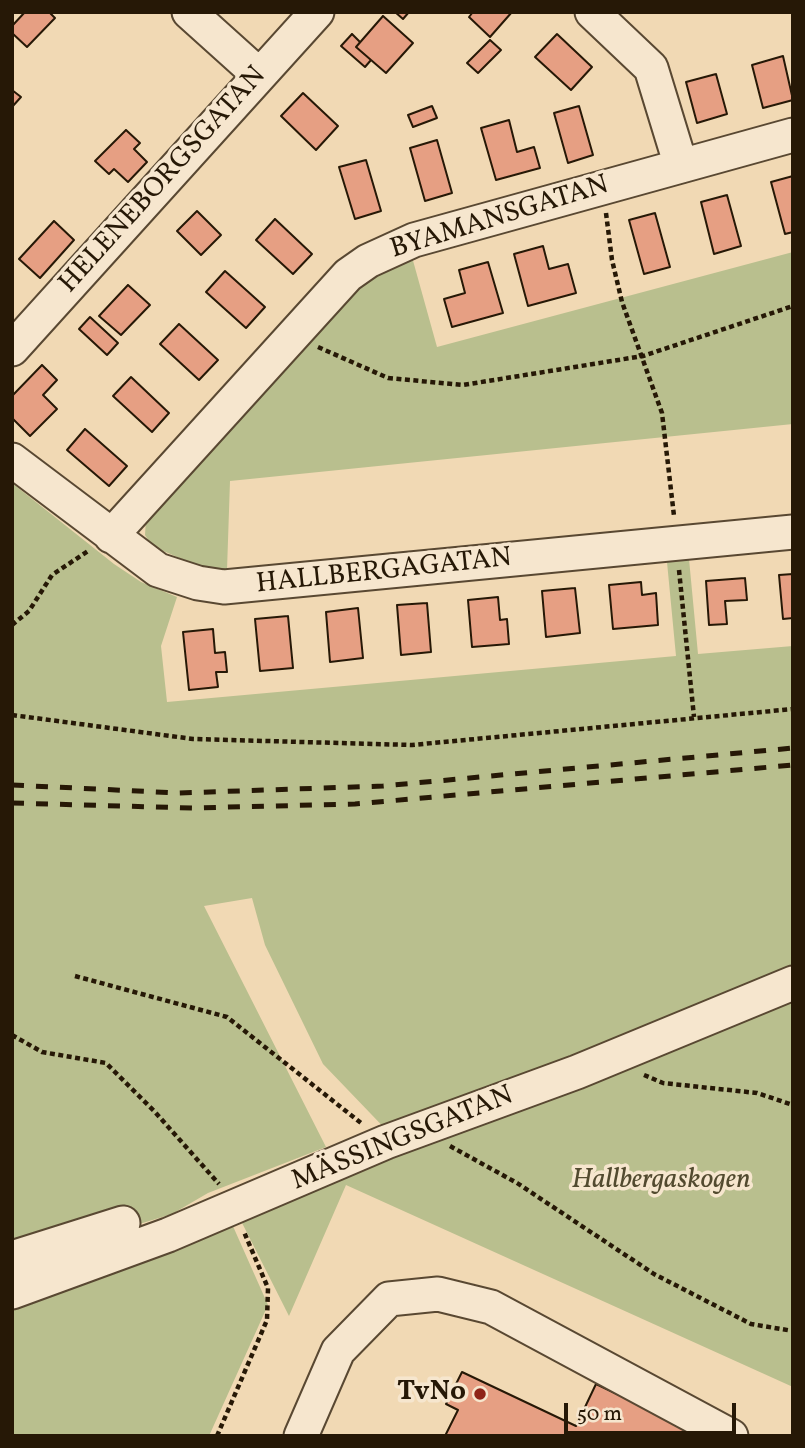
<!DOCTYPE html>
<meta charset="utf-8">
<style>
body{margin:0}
#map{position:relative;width:805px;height:1448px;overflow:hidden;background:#f1d9b4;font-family:Vollkorn,serif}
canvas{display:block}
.frame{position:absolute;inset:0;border:14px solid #261806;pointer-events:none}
.scale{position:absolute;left:564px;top:1403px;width:172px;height:32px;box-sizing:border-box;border:4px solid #261806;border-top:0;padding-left:9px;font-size:21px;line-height:24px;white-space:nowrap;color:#261806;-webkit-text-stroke:5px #f6e6ce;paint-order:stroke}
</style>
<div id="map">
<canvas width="805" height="1448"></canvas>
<div class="frame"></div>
<div class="scale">50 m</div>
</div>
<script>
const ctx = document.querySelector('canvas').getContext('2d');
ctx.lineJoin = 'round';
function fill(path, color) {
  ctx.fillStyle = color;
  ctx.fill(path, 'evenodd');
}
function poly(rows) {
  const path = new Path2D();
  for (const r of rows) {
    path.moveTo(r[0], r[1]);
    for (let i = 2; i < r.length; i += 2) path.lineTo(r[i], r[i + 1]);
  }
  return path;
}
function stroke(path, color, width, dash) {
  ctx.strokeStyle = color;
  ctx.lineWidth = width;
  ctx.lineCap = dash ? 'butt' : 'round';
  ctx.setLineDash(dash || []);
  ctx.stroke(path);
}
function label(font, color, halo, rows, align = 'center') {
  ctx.font = font + ' Vollkorn,serif';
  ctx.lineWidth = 7;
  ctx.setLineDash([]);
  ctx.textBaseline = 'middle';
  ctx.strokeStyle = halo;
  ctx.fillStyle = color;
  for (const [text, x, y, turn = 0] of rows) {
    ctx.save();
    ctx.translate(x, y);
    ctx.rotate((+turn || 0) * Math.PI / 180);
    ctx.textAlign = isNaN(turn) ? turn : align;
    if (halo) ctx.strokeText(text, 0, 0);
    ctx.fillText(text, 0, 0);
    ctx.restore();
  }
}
const green = poly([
 [793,252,793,424,230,481,227,570,200,567,152,546,145,535,146,519,363,285,389,267,412,257,437,347],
 [12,483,114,564,141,582,177,597,161,646,167,702,676,656,667,562,689,559,698,654,793,646,793,1387,346,1185,289,1316,234,1207,395,1139,323,1064,265,945,252,898,204,906,326,1147,208,1193,172,1214,12,1263],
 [232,1224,268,1305,209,1436,12,1436,12,1306]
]);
const building = poly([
 [25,12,49,12,55,18,27,47,12,33,12,26,25,12],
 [395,12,409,12,403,19,395,12],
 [473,12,512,12,490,37,469,17,473,12],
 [383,16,413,43,386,73,356,47,383,16],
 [352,34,360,42,356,47,371,60,365,67,341,46,352,34],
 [557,34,592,67,571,90,535,57,557,34],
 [490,40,501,50,478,73,467,63,490,40],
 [783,56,793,100,763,108,752,65,783,56],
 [716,74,727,114,697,123,686,82,716,74],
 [12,90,21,97,12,107,12,90],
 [303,93,338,126,316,150,281,116,303,93],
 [432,106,437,118,413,127,408,115,432,106],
 [579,106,593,155,568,163,554,113,579,106],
 [509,120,517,152,534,147,540,168,496,180,481,128,509,120],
 [126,130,140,143,134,149,147,162,128,182,114,169,109,174,95,161,126,130],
 [437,140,452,193,425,201,410,148,437,140],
 [366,160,381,211,355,219,339,167,366,160],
 [793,176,793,232,785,234,771,182,793,176],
 [727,195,741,246,714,254,701,202,727,195],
 [197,211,221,235,201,255,177,231,197,211],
 [655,213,670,267,644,274,629,220,655,213],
 [275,219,312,254,293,274,256,240,275,219],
 [54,221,74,240,40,278,19,259,54,221],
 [543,246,549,269,568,264,576,293,528,306,514,254,543,246],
 [488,262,503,313,452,327,444,299,465,293,459,270,488,262],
 [225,271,265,307,246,328,206,292,225,271],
 [128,285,150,305,121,335,99,316,128,285],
 [90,317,118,343,107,355,79,329,90,317],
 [179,324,218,360,199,380,160,344,179,324],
 [42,365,57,380,43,395,57,409,30,436,12,418,12,396,42,365],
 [131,377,169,413,152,432,113,396,131,377],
 [85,429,127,466,109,486,67,450,85,429],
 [793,574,793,618,783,619,779,575,793,574],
 [745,578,747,600,725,601,727,624,709,625,706,581,745,578],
 [641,582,642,595,656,593,658,625,613,629,609,585,641,582],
 [575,588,580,633,546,637,542,591,575,588],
 [498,597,500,620,507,619,509,644,472,647,468,600,498,597],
 [427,603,431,652,401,655,397,605,427,603],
 [358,608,363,658,330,662,326,612,358,608],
 [288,616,293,668,260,671,255,619,288,616],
 [213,629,215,653,225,652,227,672,216,672,218,687,189,690,183,632,213,629],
 [462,1372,576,1426,596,1384,705,1436,445,1436,458,1410,446,1404,462,1372]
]);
const path = poly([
 [606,213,612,260,622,302,662,413,674,516],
 [318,347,388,378,463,385,643,356,793,306],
 [679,570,694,717],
 [12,625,29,611,52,575,88,551],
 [12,715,193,739,412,745,793,709],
 [75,976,227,1017,361,1123],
 [12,1035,42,1052,106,1063,155,1112,219,1184],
 [644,1075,663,1083,757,1093,793,1105],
 [450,1146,517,1183,654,1274,751,1324,793,1331],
 [217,1436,267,1320,268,1288,244,1232]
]);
const minor = poly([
 [189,12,259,75],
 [592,12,651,68,681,166],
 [12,349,317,12],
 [12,460,158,570,198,583,224,587,793,532],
 [111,536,348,275,368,261,414,240,793,135],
 [12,1258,123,1223],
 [12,1292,168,1235,386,1142,577,1072,793,983],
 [301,1436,338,1351,389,1299,438,1294,491,1307,731,1436]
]);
const rail = poly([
 [12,785,179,793,383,786,793,748],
 [12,803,192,808,355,804,793,765]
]);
const markers = [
 [480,1394,7,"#8f2418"]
];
const streetNames = [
 ["HELENEBORGSGATAN",164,181,-48],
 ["BYAMANSGATAN",500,219,-17],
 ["HALLBERGAGATAN",384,573,-6],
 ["MÄSSINGSGATAN",403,1140,-22]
];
const parkNames = [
 ["Hallbergaskogen",661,1182]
];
const poiNames = [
 ["TvNo",466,1394]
];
fill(green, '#b9bf8e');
fill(building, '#e69f83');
stroke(building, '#261806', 2);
stroke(minor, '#594832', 37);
stroke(path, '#261806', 4.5, [5, 3.5]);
stroke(minor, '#f6e6ce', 33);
stroke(rail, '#261806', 5, [12, 12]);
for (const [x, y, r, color] of markers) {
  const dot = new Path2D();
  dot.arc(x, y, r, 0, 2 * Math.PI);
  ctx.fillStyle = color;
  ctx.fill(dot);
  stroke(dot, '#f6e6ce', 2.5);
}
label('28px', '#261806', '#f6e6ce', streetNames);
label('italic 28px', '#524a2f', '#f6e6ce', parkNames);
label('bold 28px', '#261806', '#f6e6ce', poiNames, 'right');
</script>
